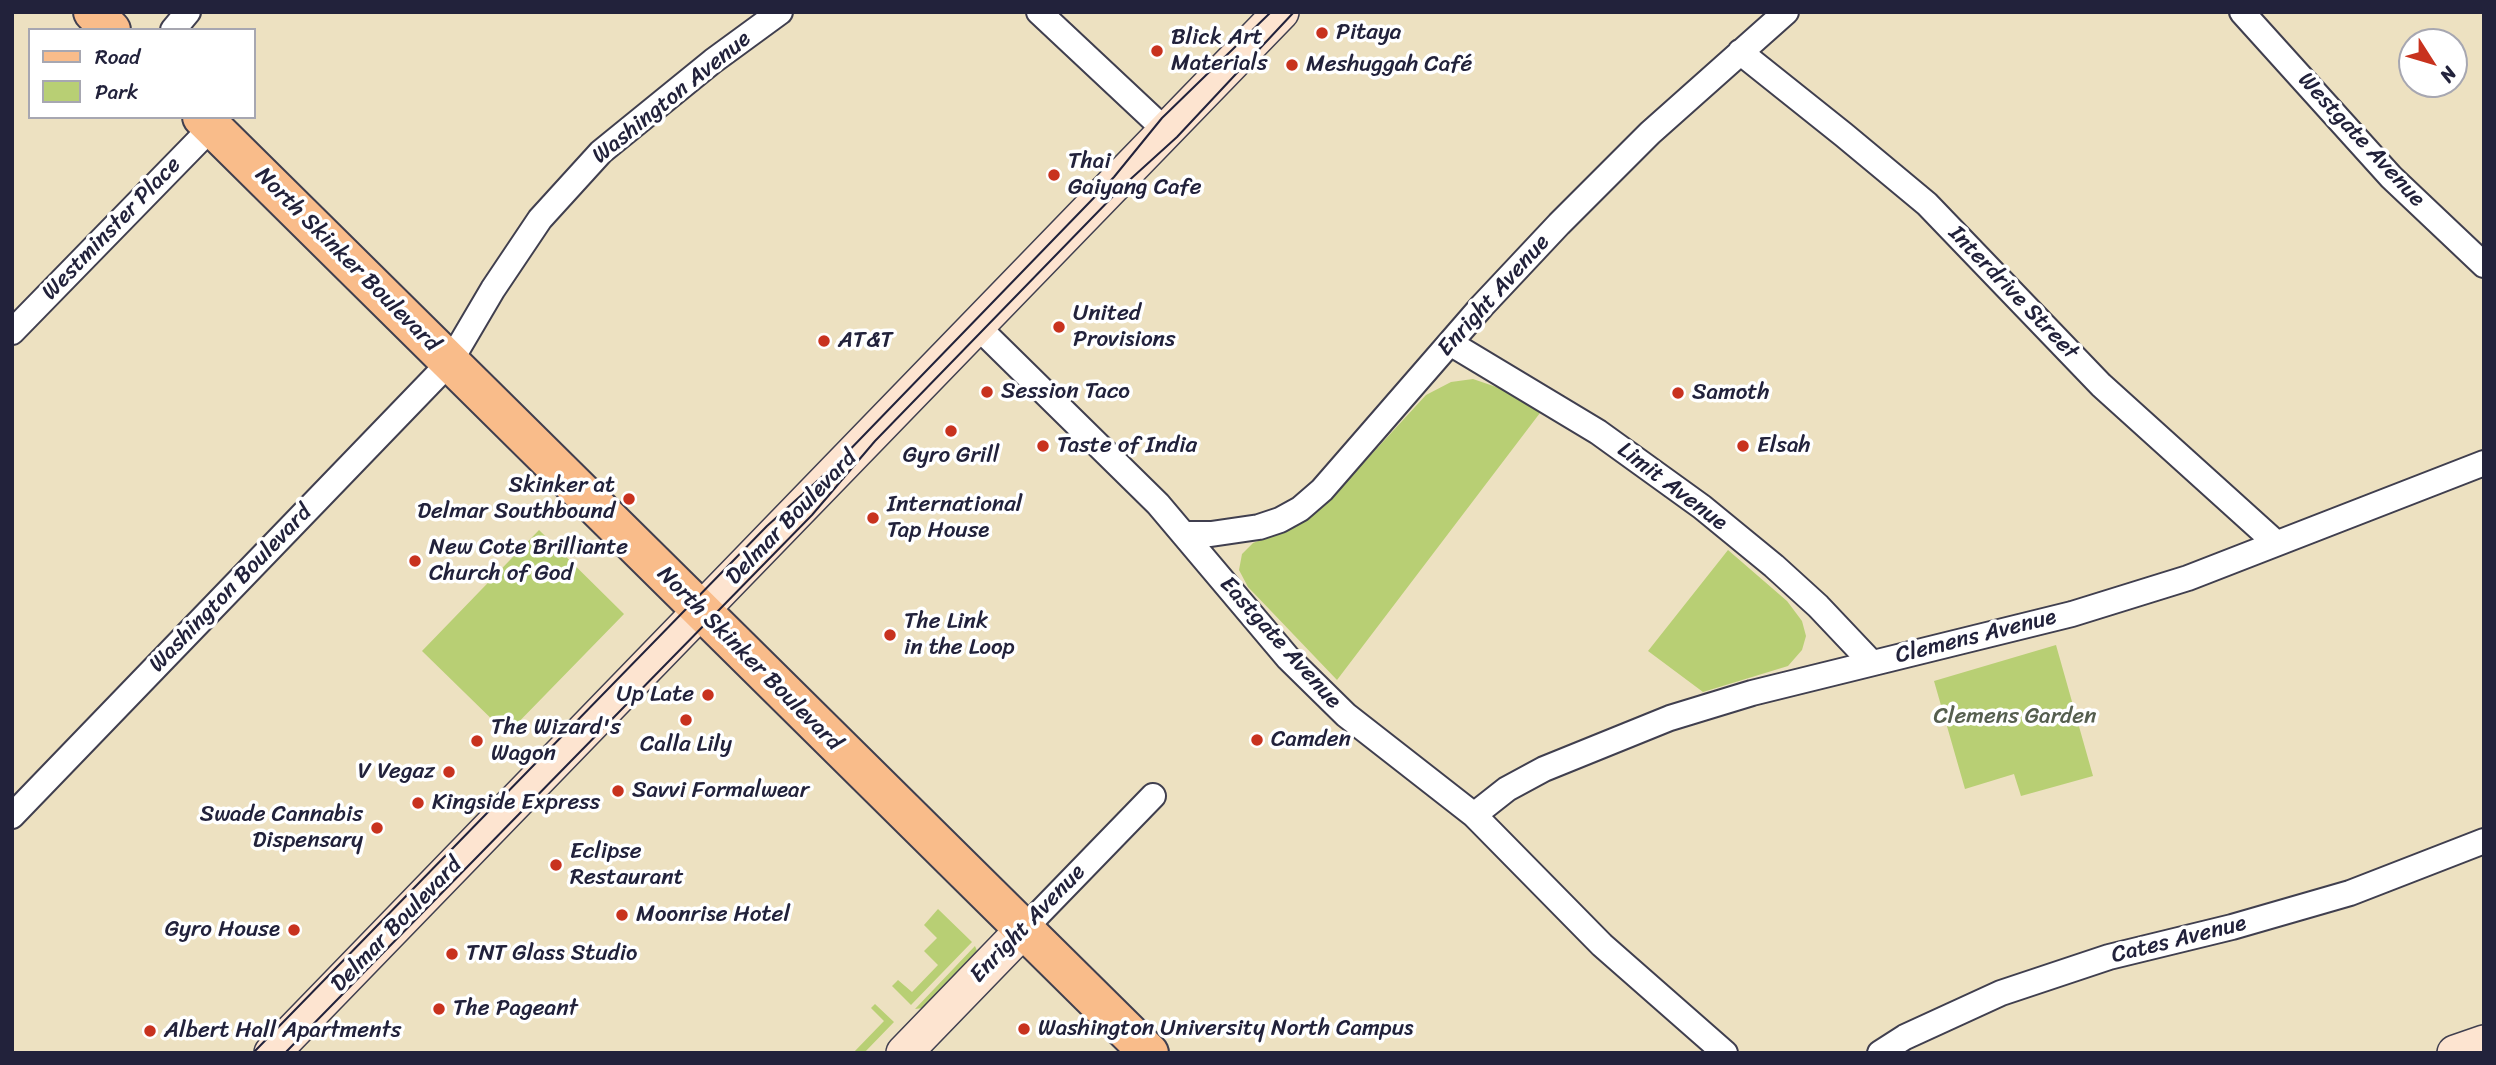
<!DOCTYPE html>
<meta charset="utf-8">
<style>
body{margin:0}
#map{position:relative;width:2496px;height:1065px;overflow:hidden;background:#ede1c1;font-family:Sriracha,sans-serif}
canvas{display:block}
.frame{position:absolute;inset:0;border:14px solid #22223b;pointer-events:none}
.legend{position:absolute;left:28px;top:28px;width:228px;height:91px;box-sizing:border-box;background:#fff;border:2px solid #a7a7b1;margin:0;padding:9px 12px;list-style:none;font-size:21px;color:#22223b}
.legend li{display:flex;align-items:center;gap:14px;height:35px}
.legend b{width:35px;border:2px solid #a7a7b1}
.north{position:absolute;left:2398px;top:28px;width:70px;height:70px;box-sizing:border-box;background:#fff;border:2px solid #a7a7b1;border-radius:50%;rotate:127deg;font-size:19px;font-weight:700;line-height:28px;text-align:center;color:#22223b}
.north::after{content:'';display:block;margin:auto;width:24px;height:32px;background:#c8321e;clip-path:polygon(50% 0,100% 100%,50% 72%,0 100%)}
</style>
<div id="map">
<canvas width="2496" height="1065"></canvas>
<div class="frame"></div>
<ul class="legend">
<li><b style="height:9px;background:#f9bc8a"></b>Road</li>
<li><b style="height:19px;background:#b8cf74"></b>Park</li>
</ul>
<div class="north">N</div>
</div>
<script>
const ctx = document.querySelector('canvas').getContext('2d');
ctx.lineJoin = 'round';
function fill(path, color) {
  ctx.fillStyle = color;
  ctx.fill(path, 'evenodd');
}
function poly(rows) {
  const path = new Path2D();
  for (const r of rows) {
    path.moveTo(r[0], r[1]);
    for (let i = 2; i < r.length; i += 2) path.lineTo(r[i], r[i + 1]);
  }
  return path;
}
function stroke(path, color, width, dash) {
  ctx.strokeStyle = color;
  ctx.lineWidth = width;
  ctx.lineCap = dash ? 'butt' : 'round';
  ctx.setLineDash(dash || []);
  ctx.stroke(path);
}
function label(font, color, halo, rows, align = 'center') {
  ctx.font = font + ' Sriracha,sans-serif';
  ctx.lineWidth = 7;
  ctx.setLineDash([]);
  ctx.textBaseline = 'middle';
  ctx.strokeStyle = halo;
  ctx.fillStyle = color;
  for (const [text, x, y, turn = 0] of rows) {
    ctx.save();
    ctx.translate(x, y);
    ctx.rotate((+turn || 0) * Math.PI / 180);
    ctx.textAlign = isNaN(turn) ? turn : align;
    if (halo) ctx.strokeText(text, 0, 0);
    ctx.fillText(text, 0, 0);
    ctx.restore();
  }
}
const green = poly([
 [1473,379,1505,390,1543,409,1337,680,1248,587,1239,570,1242,554,1253,543,1290,529,1323,507,1426,395,1451,382],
 [539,530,624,614,507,734,422,651],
 [1728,550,1787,601,1802,621,1806,636,1802,650,1788,666,1703,692,1648,651],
 [2056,645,2093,776,2021,796,2014,774,1965,789,1934,681],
 [938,909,972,942,911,1005,892,986,898,980,912,992,938,965,924,951,937,938,924,925],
 [975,946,977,951,923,1008,915,1009],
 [875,1004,894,1022,864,1053,853,1053,884,1021,871,1008]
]);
const street = poly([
 [1039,12,1166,131],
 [2242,12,2391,177,2484,265],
 [173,30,188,12],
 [1740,52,1844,135,1927,204,2101,385,2276,543],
 [977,326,1158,504,1288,658,1346,715,1474,815,1602,945,1725,1053],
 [12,332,212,127],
 [1450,343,1598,432,1702,507,1774,566,1818,606,1871,662],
 [1185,534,1211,534,1259,527,1280,520,1300,509,1322,490,1482,306,1559,224,1650,133,1786,12],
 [1474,815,1507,789,1544,769,1670,718,1752,693,2072,614,2188,578,2484,463],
 [12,816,450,362,493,289,540,219,601,152,713,61,780,12],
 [1023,930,1153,796],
 [1880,1053,1905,1037,2001,993,2109,957,2232,927,2350,893,2484,841]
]);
const secondary = poly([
 [272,1053,1281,12],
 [904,1053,1023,930],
 [2455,1053,2484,1043]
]);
const primary = poly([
 [93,12,111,30],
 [202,117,1149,1053]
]);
const tram = poly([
 [253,1053,767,526,835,465,1114,177,1162,118,1271,12],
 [285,1053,812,515,875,441,1124,185,1177,137,1294,12]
]);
const markers = [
 [1322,33,7,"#c8321e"],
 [1157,51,7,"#c8321e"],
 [1292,65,7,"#c8321e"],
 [1054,175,7,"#c8321e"],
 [1059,327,7,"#c8321e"],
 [824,341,7,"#c8321e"],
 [987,392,7,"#c8321e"],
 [1678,393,7,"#c8321e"],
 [951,431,7,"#c8321e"],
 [1043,446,7,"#c8321e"],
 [1743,446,7,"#c8321e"],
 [629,499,7,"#c8321e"],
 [873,518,7,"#c8321e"],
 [415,561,7,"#c8321e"],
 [890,635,7,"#c8321e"],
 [708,695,7,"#c8321e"],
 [686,720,7,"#c8321e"],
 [1257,740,7,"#c8321e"],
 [477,741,7,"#c8321e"],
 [449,772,7,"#c8321e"],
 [618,791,7,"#c8321e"],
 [418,803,7,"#c8321e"],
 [377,828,7,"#c8321e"],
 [556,865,7,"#c8321e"],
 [622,915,7,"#c8321e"],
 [294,930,7,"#c8321e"],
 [452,954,7,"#c8321e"],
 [439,1009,7,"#c8321e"],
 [1024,1029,7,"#c8321e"],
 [150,1031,7,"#c8321e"]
];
const poiNames = [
 ["Pitaya",1336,33],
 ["Blick Art",1171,38],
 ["Materials",1171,64],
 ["Meshuggah Café",1306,65],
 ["Thai",1068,162],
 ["Gaiyang Cafe",1068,188],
 ["United",1073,314],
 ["Provisions",1073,340],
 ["AT&T",838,341],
 ["Session Taco",1001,392],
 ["Samoth",1692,393],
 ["Taste of India",1057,446],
 ["Elsah",1757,446],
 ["Gyro Grill",951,456,"center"],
 ["Skinker at",615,486,"right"],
 ["Delmar Southbound",615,512,"right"],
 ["International",887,505],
 ["Tap House",887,531],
 ["New Cote Brilliante",429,548],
 ["Church of God",429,574],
 ["The Link",904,622],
 ["in the Loop",904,648],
 ["Up Late",694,695,"right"],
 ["The Wizard's",491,728],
 ["Wagon",491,754],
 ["Camden",1271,740],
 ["Calla Lily",686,745,"center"],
 ["V Vegaz",435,772,"right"],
 ["Savvi Formalwear",632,791],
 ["Kingside Express",432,803],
 ["Swade Cannabis",363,815,"right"],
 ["Dispensary",363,841,"right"],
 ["Eclipse",570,852],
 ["Restaurant",570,878],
 ["Moonrise Hotel",636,915],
 ["Gyro House",280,930,"right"],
 ["TNT Glass Studio",466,954],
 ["The Pageant",453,1009],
 ["Washington University North Campus",1038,1029],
 ["Albert Hall Apartments",164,1031]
];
const streetNames = [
 ["Washington Avenue",672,98,-39],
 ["Westgate Avenue",2361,140,47],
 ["Westminster Place",112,229,-46],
 ["North Skinker Boulevard",347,260,45],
 ["Interdrive Street",2013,293,46],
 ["Enright Avenue",1494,296,-48],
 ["Limit Avenue",1672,487,37],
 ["Delmar Boulevard",792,518,-46],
 ["Washington Boulevard",231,589,-46],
 ["Clemens Avenue",1976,637,-14],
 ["Eastgate Avenue",1280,643,48],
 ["North Skinker Boulevard",749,659,45],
 ["Enright Avenue",1028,924,-46],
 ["Delmar Boulevard",397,925,-46],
 ["Cates Avenue",2179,940,-14]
];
const parkNames = [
 ["Clemens Garden",2015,717]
];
fill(green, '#b8cf74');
stroke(street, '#403f4f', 28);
stroke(secondary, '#403f4f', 38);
stroke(primary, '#403f4f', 42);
stroke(street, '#fff', 24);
stroke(secondary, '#fde4d0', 35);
stroke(primary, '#f9bc8a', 38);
stroke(tram, '#22223b', 2);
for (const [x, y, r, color] of markers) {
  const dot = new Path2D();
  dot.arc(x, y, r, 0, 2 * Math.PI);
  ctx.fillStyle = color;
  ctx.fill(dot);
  stroke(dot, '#fff', 2.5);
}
label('23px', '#22223b', '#fff', poiNames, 'left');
label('23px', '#22223b', '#fff', streetNames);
label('23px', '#565f4f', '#fff', parkNames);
</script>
